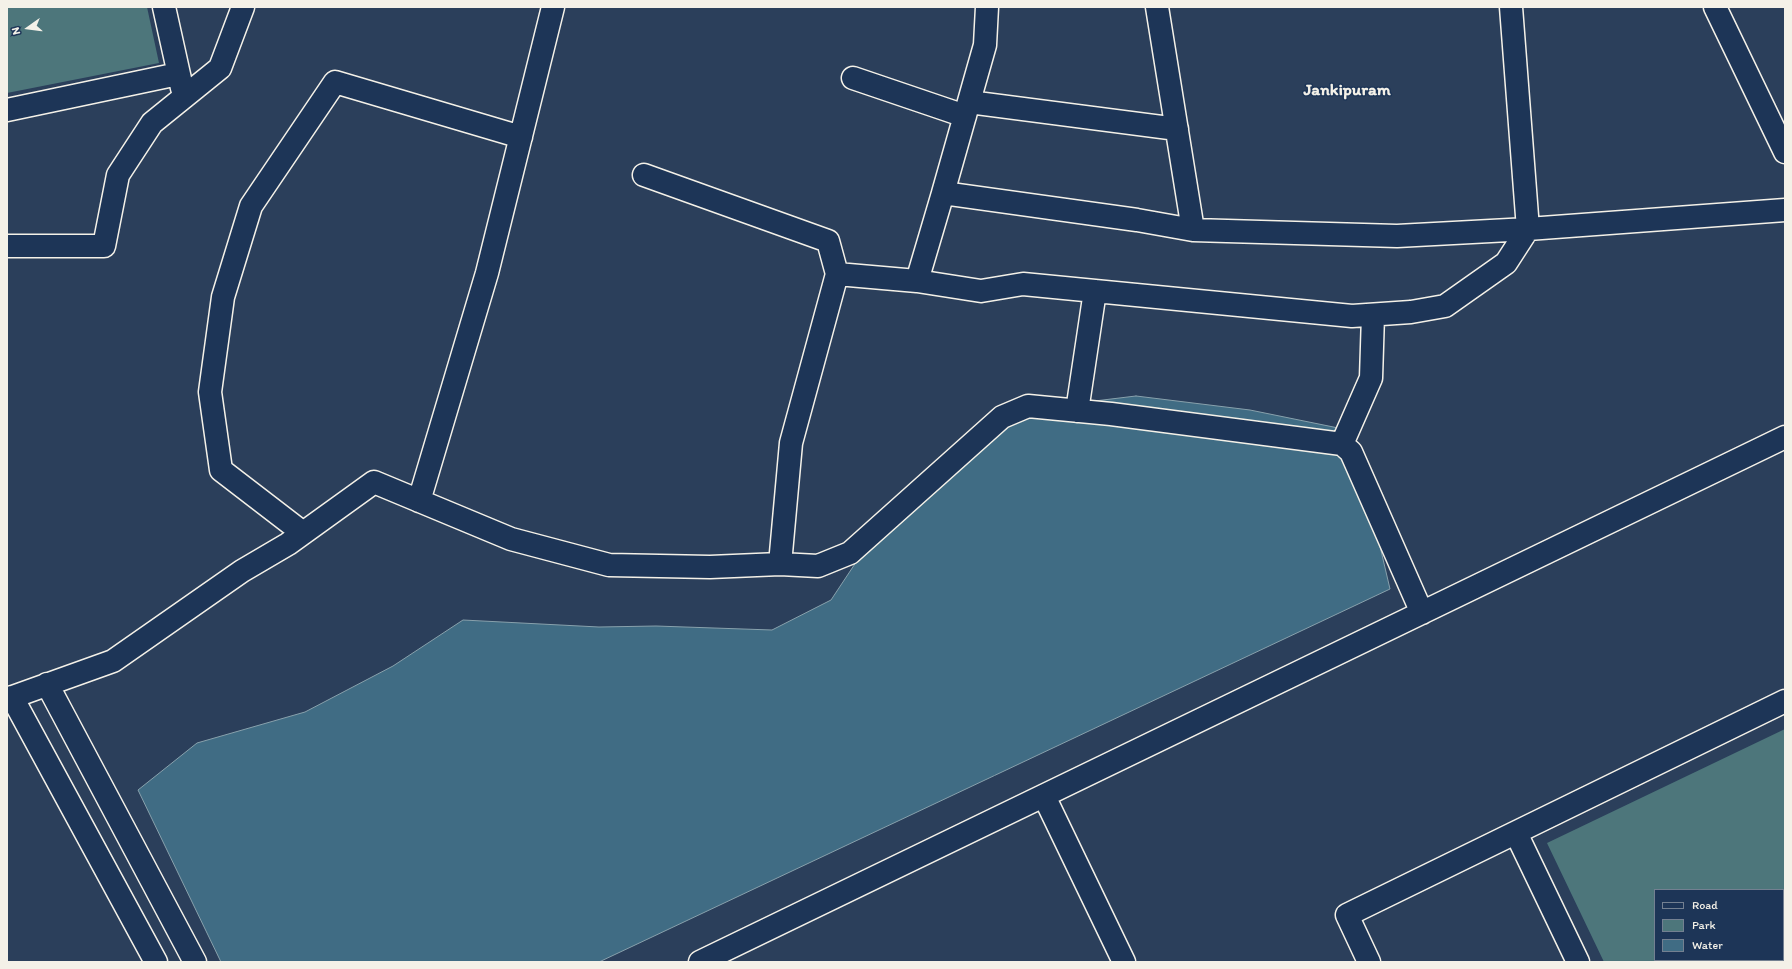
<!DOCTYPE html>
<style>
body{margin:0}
#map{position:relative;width:1792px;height:969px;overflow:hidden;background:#2b3f5b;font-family:Itim,sans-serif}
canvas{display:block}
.frame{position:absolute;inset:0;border:8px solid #f4f1e8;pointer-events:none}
.legend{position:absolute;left:1654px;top:889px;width:130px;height:72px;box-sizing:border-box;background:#1d3557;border:1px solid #738091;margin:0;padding:5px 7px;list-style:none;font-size:12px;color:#f4f1e8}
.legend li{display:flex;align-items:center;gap:8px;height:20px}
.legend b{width:20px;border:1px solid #738091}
.north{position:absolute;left:8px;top:8px;width:40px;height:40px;-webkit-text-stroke:3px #1d3557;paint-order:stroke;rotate:256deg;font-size:11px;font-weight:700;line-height:16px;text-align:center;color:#f4f1e8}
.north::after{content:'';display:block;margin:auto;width:14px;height:18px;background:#f4f1e8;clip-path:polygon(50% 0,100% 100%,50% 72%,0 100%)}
</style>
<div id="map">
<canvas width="1792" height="969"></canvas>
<div class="frame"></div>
<ul class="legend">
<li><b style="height:5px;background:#1d3557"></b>Road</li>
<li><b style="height:11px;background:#4d767b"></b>Park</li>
<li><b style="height:11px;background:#406c84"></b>Water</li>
</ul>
<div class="north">N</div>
</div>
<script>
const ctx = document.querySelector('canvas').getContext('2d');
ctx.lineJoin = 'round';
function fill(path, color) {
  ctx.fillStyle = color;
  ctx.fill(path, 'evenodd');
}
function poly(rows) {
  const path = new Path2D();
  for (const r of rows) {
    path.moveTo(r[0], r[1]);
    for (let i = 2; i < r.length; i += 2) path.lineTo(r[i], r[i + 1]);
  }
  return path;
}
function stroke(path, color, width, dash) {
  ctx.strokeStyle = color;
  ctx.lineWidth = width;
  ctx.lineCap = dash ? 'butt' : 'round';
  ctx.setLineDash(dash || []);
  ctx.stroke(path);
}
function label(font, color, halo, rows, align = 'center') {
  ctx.font = font + ' Itim,sans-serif';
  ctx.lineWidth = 3;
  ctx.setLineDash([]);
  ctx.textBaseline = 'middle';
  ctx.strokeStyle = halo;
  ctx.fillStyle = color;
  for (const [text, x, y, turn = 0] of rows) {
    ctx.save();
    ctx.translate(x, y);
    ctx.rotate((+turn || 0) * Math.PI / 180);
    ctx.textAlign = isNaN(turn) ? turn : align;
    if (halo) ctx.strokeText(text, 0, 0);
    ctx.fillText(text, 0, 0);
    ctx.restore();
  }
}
const green = poly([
 [7,7,147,7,159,63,7,93],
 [1785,729,1785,962,1604,962,1547,843],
 [1655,890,1783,890,1783,960,1655,960]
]);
const water = poly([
 [1136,396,1250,410,1353,431,1390,589,599,962,221,962,138,790,197,743,305,712,393,666,463,620,599,627,656,626,772,630,831,600,884,520,1004,412,1136,396]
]);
const minor = poly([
 [164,7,182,88],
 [1157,7,1193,230],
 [1715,7,1785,152],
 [853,78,965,116],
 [969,102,1177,129],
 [7,110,178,74],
 [644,175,828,241,837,274],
 [943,193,985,45,987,7],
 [7,246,104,246,118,175,152,123,220,68,243,7],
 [917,281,981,291,1023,284,1352,316,1411,312,1445,306,1506,263,1528,229,1511,7],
 [1077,411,1095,291],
 [1342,444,1371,378,1373,315],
 [419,501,487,273,553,7],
 [303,533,221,470,210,392,223,297,251,206,335,82,521,137],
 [780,564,818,566,850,553,1002,417,1028,406,1111,414,1342,444,1351,452,1422,613],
 [47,684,195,962],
 [12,697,156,962],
 [7,699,113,661,242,571,288,544,374,482,511,539,609,565,710,567,780,564,791,443,837,274,917,281,943,193,1137,220,1193,230,1397,236,1528,229,1785,210],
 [1044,796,1124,962],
 [1516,833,1578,962],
 [700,962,1785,437],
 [1369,962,1347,915,1785,701]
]);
const districtNames = [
 ["Jankipuram",1347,91]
];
fill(green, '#4d767b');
fill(water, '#406c84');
stroke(water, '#88a1ac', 1);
stroke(minor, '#f4f1e8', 25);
stroke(minor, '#1d3557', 22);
label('bold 17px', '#f4f1e8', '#1d3557', districtNames);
</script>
